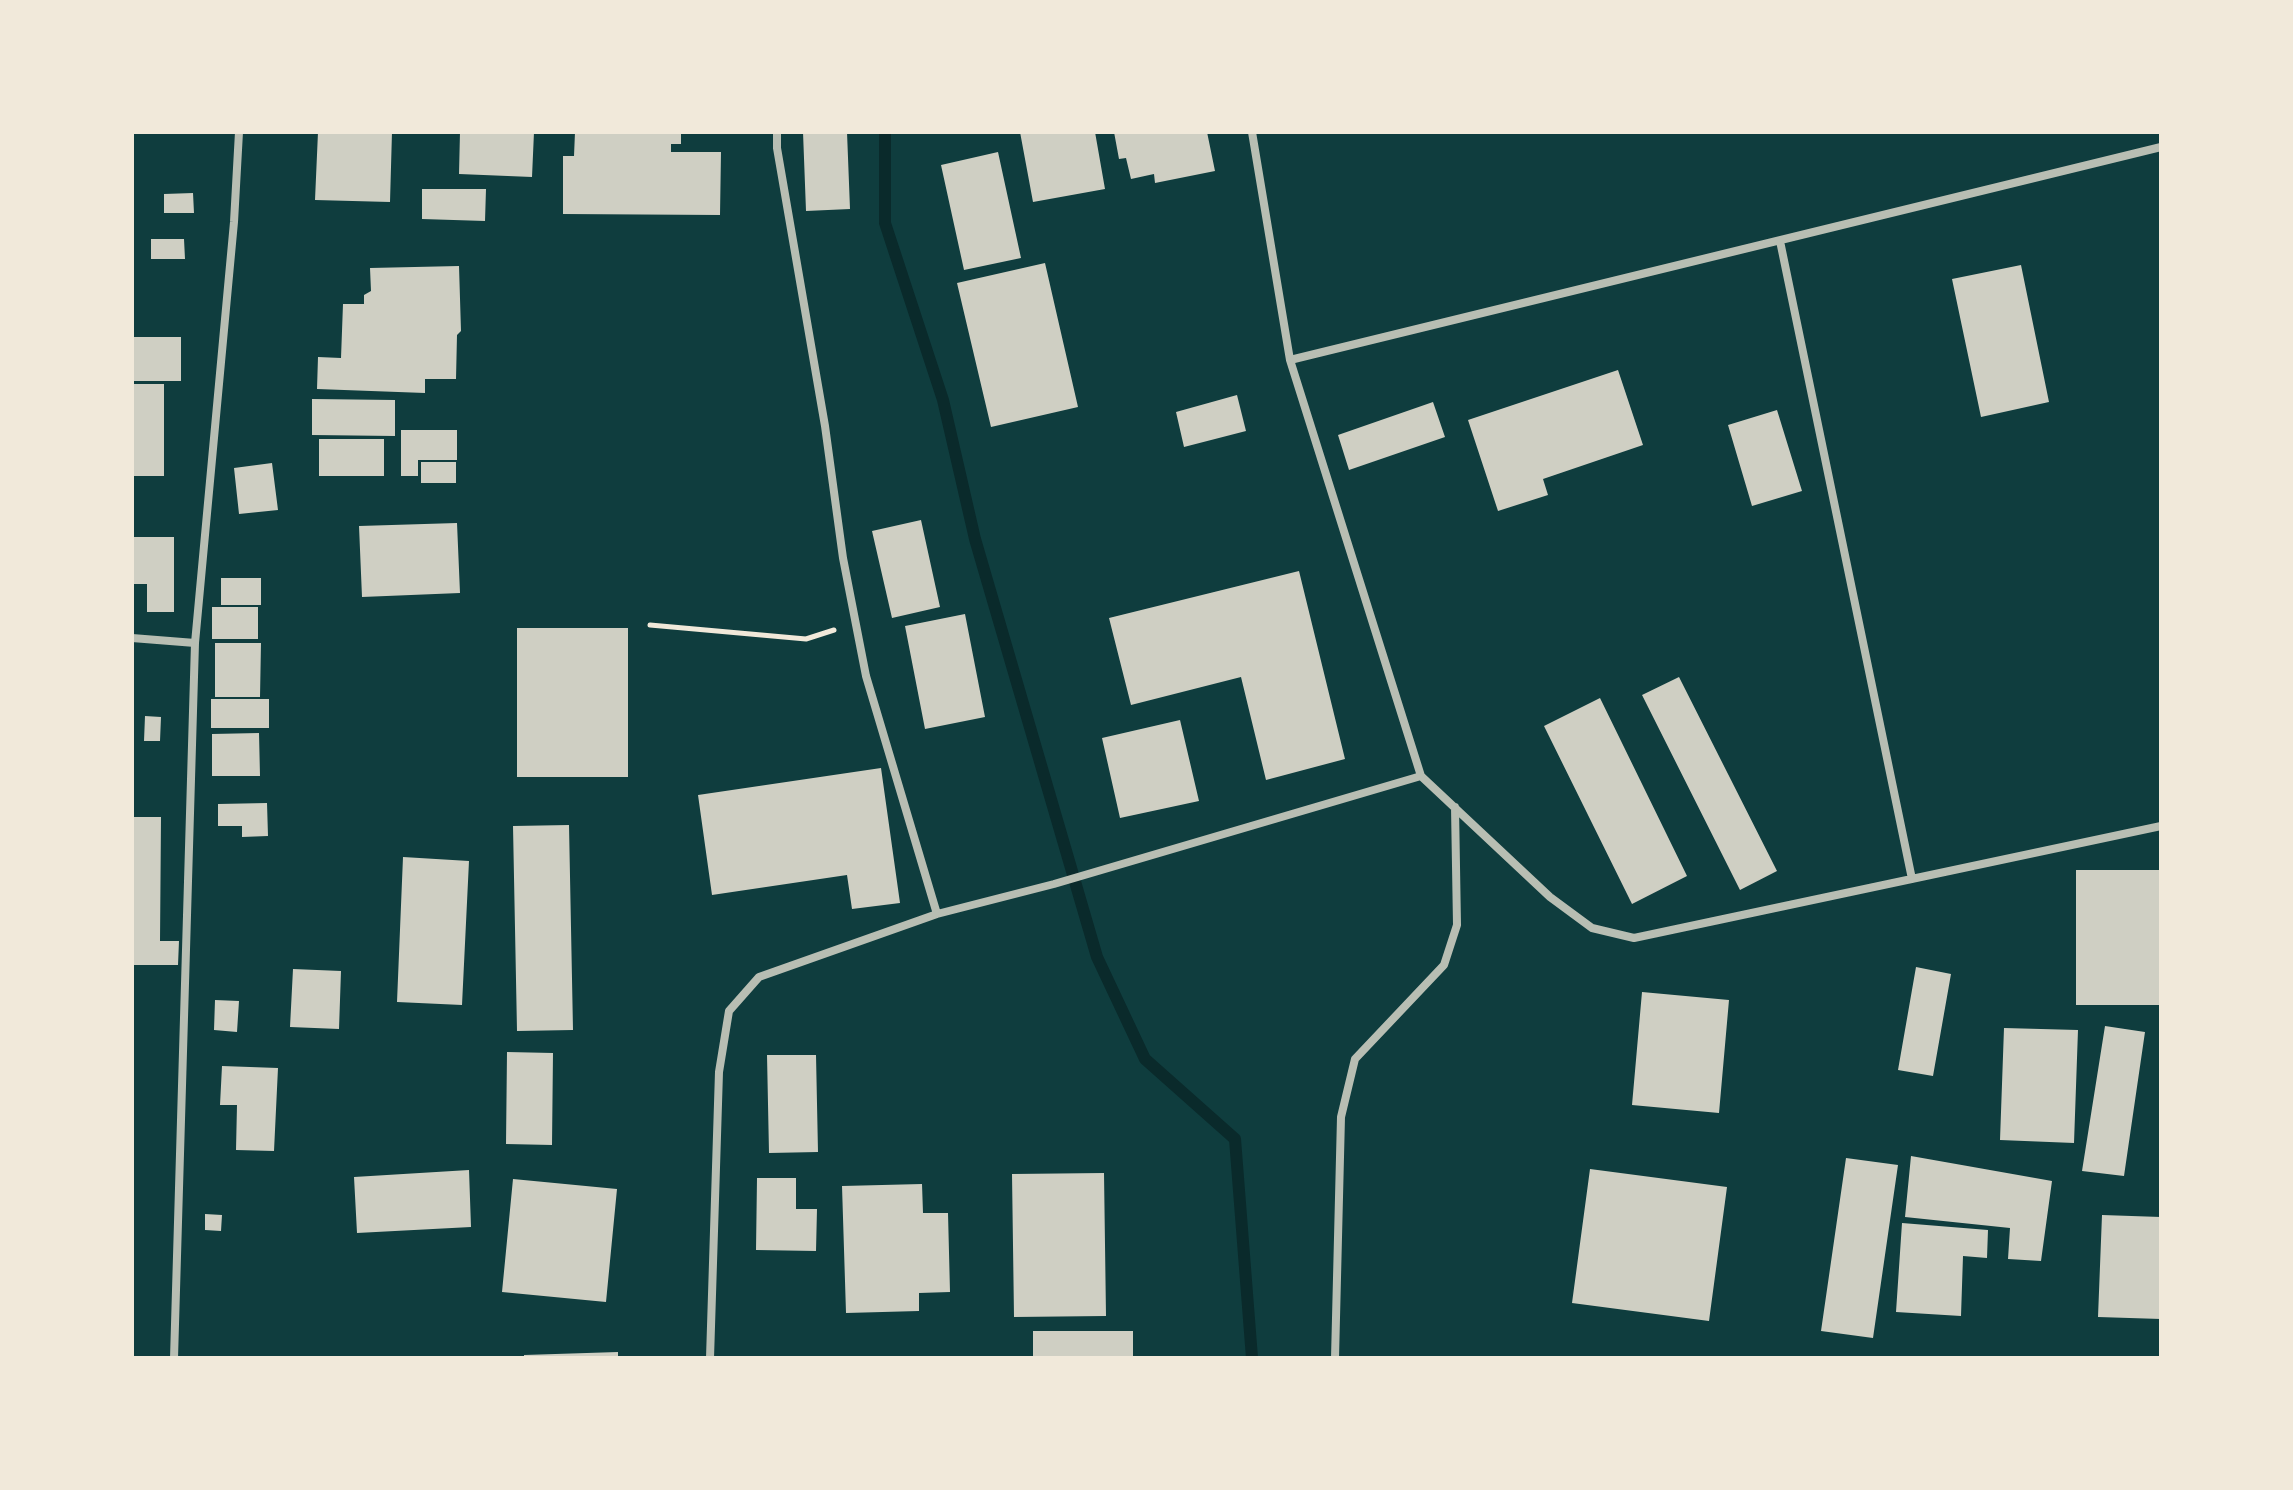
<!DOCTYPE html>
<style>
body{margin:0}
#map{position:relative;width:2293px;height:1490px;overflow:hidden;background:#0f3d3e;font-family:"Titillium Web",sans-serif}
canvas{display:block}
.frame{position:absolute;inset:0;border:134px solid #f1e9da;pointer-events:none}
</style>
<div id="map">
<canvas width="2293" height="1490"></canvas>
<div class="frame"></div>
</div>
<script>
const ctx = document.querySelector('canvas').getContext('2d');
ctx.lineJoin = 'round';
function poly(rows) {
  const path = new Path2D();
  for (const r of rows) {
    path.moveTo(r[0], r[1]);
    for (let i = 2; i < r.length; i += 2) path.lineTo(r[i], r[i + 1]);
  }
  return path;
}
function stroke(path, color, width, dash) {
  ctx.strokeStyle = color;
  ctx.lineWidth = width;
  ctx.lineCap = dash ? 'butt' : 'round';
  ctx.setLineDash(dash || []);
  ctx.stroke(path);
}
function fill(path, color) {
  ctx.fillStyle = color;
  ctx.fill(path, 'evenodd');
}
const stream = poly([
 [885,132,885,223,943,400,975,539,1097,957,1145,1059,1235,1139,1252,1358]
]);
const building = poly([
 [318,132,392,132,390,202,315,200],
 [460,132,534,132,532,177,459,174],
 [575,132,681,132,681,144,671,144,671,152,721,152,720,215,563,214,563,156,574,156],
 [803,132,847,132,850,209,806,211],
 [1020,132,1095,132,1105,189,1033,202],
 [1114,132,1207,132,1215,171,1155,183,1154,174,1131,179,1126,158,1119,159],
 [998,152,1021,258,964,270,941,165],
 [422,189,486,189,485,221,422,219],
 [193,193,194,213,164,213,164,194],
 [151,239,184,239,185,259,151,259],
 [1045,263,1078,407,991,427,957,283],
 [2021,265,2049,402,1981,417,1952,279],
 [459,266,461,331,457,335,456,379,425,379,425,393,317,389,318,357,341,358,343,304,364,304,364,295,371,291,370,268],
 [132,337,181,337,181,381,132,381],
 [1618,370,1643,445,1543,479,1548,495,1498,511,1468,420],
 [132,384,164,384,164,476,132,476],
 [1237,395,1246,431,1184,447,1176,412],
 [312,399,395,400,395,436,312,435],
 [1433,402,1445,437,1349,470,1338,435],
 [1777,410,1802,491,1752,506,1728,425],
 [401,430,457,430,457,460,418,460,418,476,401,476],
 [319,439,384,439,384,476,319,476],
 [421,462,456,462,456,483,421,483],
 [272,463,278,510,239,514,234,468],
 [921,520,940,607,892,618,872,531],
 [457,523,460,593,362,597,359,526],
 [132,537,174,537,174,612,147,612,147,584,132,584],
 [1299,571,1345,759,1266,780,1241,677,1131,705,1109,618],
 [221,578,261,578,261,605,221,605],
 [212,607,258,607,258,639,212,639],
 [965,614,985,717,925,729,905,626],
 [517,628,628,628,628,777,517,777],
 [215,643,261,643,260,697,215,697],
 [1679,677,1777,871,1740,890,1642,695],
 [1600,698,1687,876,1632,904,1544,726],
 [211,699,269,699,269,728,211,728],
 [145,716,161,717,160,741,144,741],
 [1180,720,1199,801,1120,818,1102,738],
 [259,733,260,776,212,776,212,734],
 [881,768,900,903,852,909,847,875,712,895,698,795],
 [267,803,268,836,242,837,242,826,218,826,218,804],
 [132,817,161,817,160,941,179,941,178,965,132,965],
 [569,825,573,1030,517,1031,513,826],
 [403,857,469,861,462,1005,397,1002],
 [2076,870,2161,870,2161,1005,2076,1005],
 [1916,967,1951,974,1933,1076,1898,1070],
 [293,969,341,971,339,1029,290,1027],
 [1642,992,1729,1000,1719,1113,1632,1105],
 [215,1000,239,1001,237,1032,214,1030],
 [2105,1026,2145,1032,2124,1176,2082,1171],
 [2004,1028,2078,1030,2074,1143,2000,1140],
 [507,1052,553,1053,552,1145,506,1144],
 [767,1055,816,1055,818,1152,769,1153],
 [222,1066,278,1068,274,1151,236,1150,237,1105,220,1105],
 [1911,1156,2052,1181,2041,1261,2008,1259,2010,1228,1905,1217],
 [1846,1158,1898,1165,1873,1338,1821,1331],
 [1590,1169,1727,1187,1709,1321,1572,1303],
 [469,1170,471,1227,357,1233,354,1177],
 [1104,1173,1106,1316,1014,1317,1012,1174],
 [757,1178,796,1178,796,1209,817,1209,816,1251,756,1250],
 [513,1179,617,1189,606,1302,502,1292],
 [922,1184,923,1213,948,1213,950,1292,919,1293,919,1311,846,1313,842,1186],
 [205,1214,222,1215,221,1231,205,1230],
 [2102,1215,2161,1217,2161,1319,2098,1317],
 [1902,1223,1988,1230,1987,1258,1963,1256,1961,1316,1896,1312],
 [1033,1331,1133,1331,1133,1358,1033,1358],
 [618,1352,618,1358,524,1358,524,1355]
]);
const path = poly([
 [650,625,806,639,834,630]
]);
const minor = poly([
 [777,132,777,148,825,426,843,558,866,676,937,914],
 [1252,132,1290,360,1421,776,1550,897,1592,928,1634,938,2161,826],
 [1780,241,1912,879],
 [1290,360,2161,147],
 [132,638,195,643],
 [174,1358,195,643,234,222,239,132],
 [710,1358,719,1072,729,1011,759,977,937,914,1054,884,1421,776],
 [1335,1358,1341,1117,1355,1059,1444,965,1457,925,1455,807]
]);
stroke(stream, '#0a2a2b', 12);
fill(building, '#cfcfc3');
stroke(path, '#f1e9da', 5);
stroke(minor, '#b8beb3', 8);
</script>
